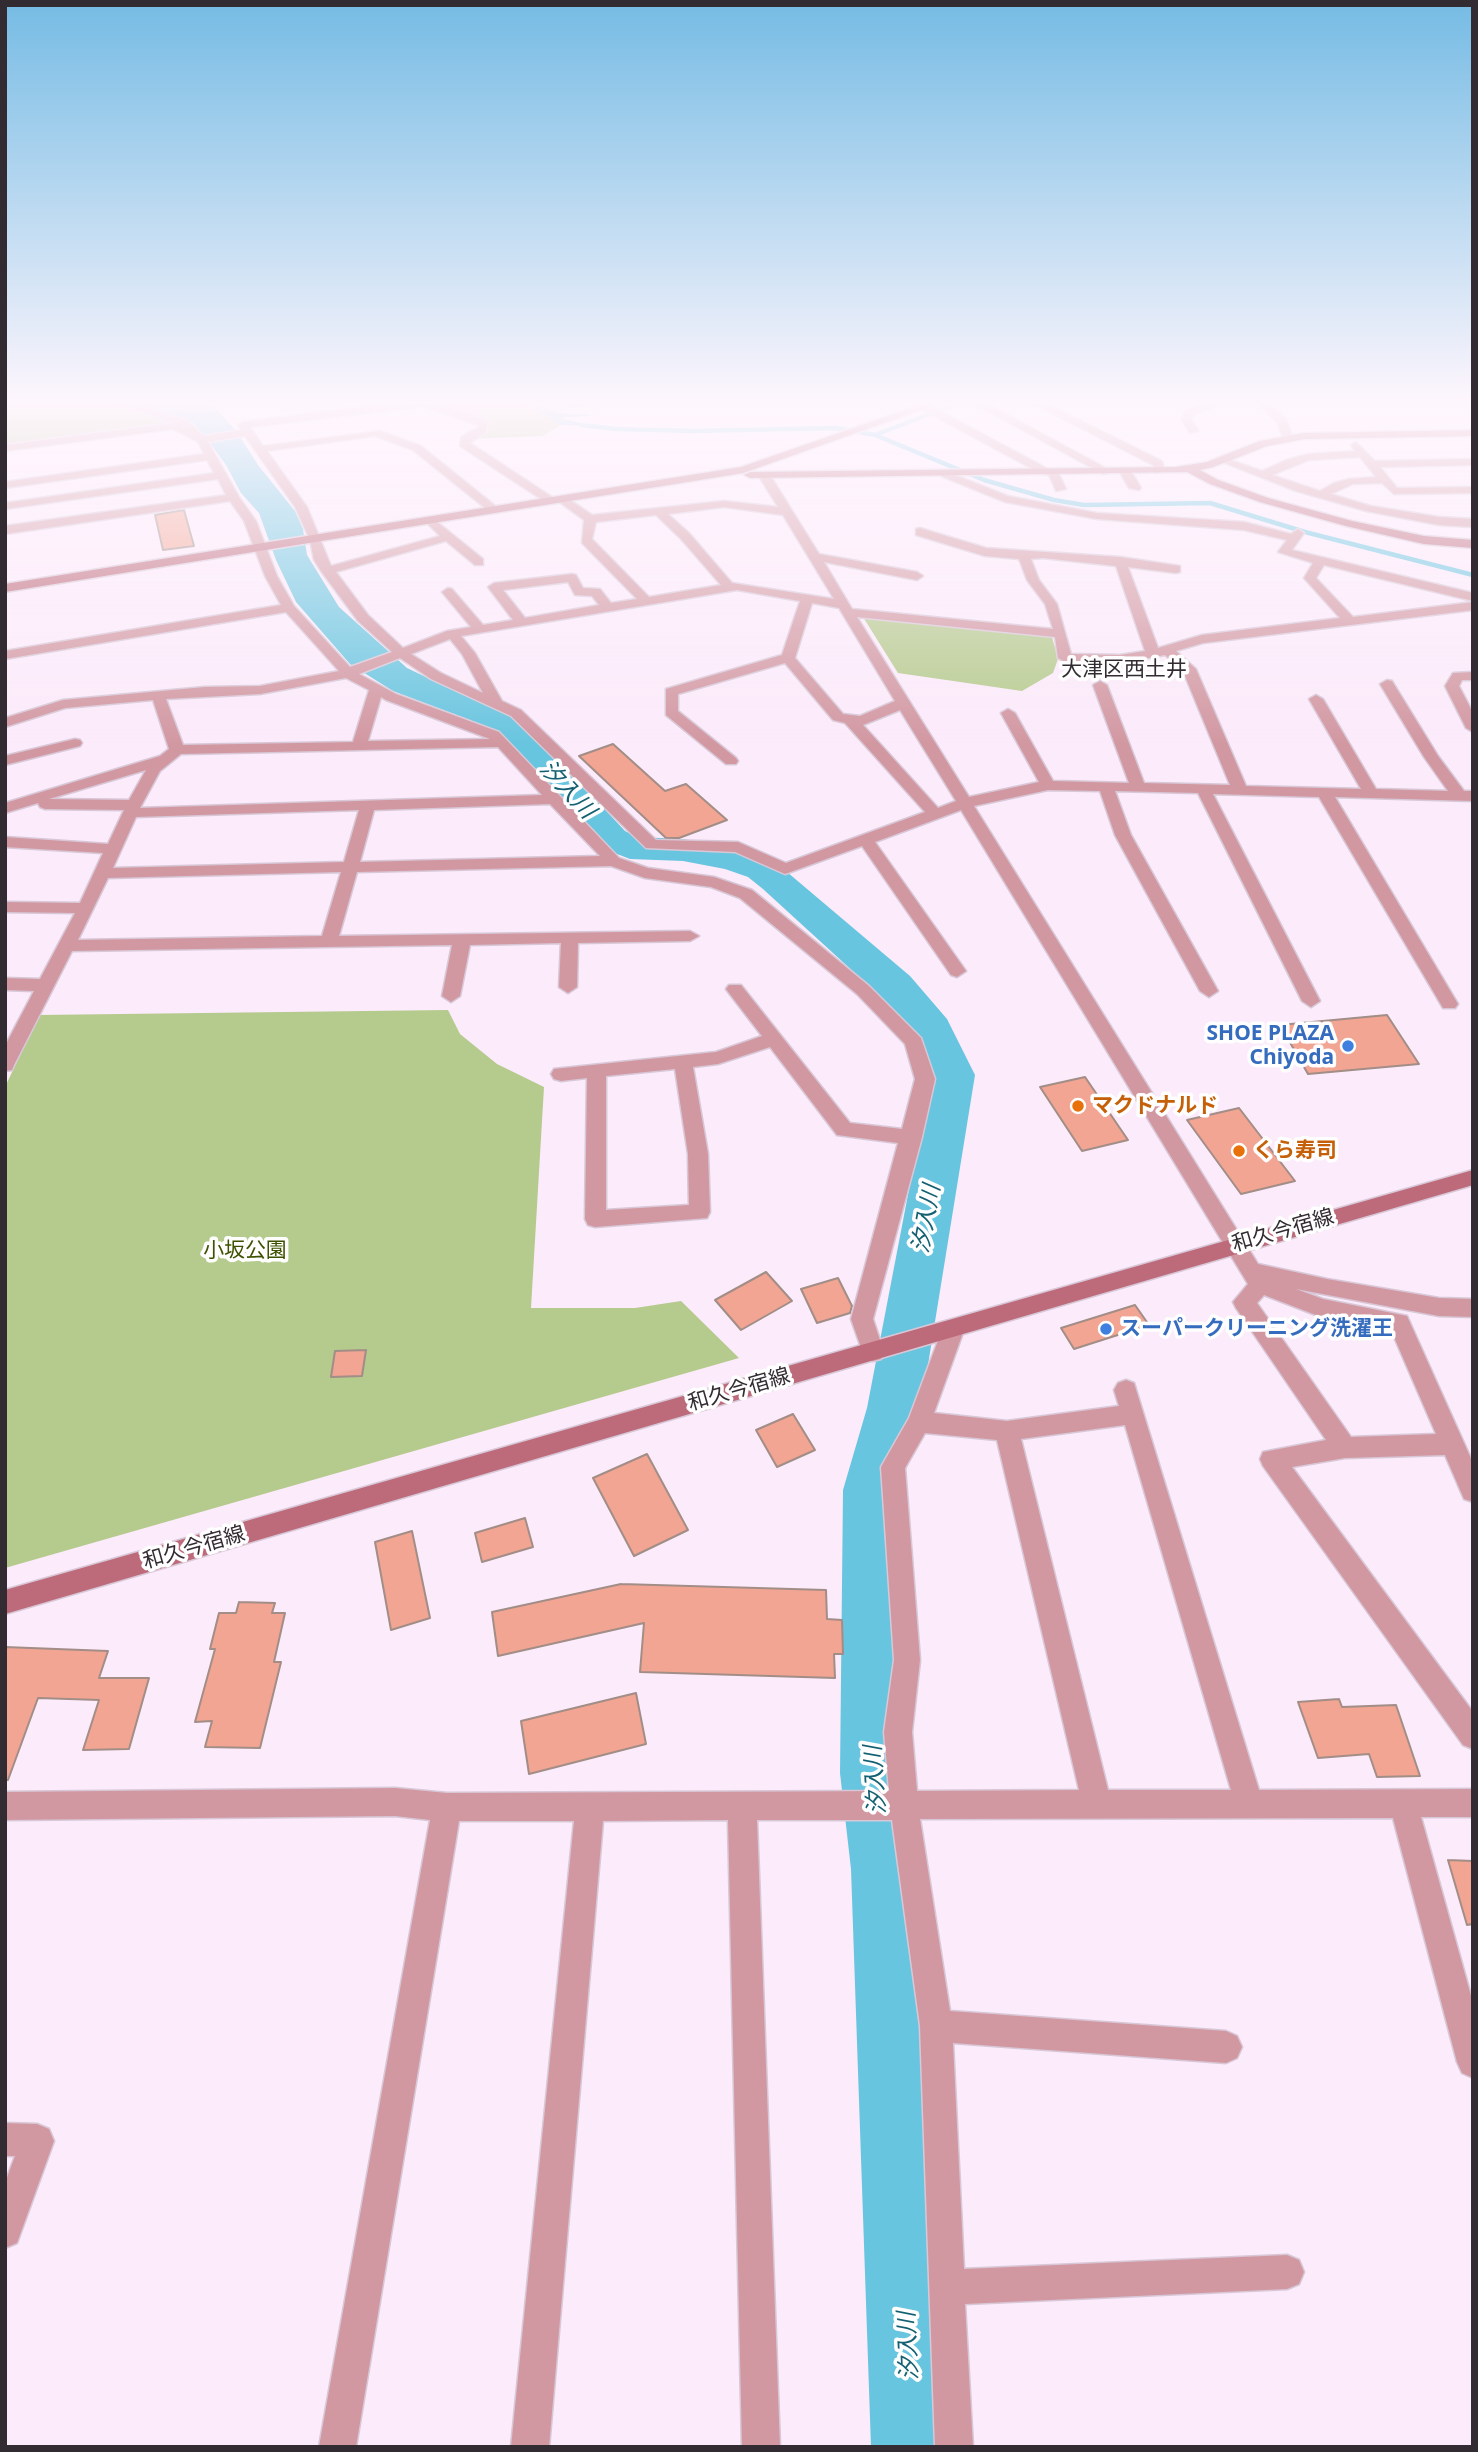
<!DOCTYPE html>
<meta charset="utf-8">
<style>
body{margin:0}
#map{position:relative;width:1478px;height:2452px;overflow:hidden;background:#fcebfb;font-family:"Noto Sans",sans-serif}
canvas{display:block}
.frame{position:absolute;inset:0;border:7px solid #322b31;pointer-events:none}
</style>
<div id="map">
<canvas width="1478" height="2452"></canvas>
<div class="frame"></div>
</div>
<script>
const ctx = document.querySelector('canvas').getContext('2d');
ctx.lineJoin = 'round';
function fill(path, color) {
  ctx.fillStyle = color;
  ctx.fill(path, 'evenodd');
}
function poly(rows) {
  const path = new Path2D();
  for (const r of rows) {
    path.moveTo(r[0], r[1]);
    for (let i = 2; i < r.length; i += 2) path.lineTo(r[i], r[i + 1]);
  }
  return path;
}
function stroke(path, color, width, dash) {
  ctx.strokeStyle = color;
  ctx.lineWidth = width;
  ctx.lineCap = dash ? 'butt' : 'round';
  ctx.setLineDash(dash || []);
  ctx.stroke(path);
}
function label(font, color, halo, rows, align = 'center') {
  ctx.font = font + ' "Noto Sans","Noto Sans JP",sans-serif';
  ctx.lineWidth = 7;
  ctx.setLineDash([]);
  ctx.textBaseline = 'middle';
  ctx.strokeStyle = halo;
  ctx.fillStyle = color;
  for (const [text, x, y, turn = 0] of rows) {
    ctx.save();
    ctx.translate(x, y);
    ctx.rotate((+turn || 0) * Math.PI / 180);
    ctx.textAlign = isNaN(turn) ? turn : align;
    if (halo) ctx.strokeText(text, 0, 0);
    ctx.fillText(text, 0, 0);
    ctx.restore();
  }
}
const green = poly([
 [5,402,113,402,128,410,179,422,5,445],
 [436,402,517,402,546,415,561,425,543,436,471,439,486,431,488,423,435,404],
 [863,617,1048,635,1052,637,1058,659,1053,673,1022,691,898,673],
 [448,1010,460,1034,497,1064,544,1087,531,1308,635,1308,681,1301,739,1358,5,1568,5,1087,39,1015]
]);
const water = poly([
 [124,402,207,402,213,405,237,432,258,465,295,511,303,529,307,555,339,607,407,668,468,697,508,721,529,765,494,729,393,691,350,664,296,602,276,560,259,513,241,493,226,465,203,434,193,423],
 [517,402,530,402,561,413,597,415,560,418,593,426,561,425,546,415]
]);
const stream = poly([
 [582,425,616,429,693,431,836,428,875,435,984,480,1054,500,1084,505,1210,503,1305,532,1473,575],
 [875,435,961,402]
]);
const river = poly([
 [454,690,490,703,528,727,625,831,637,837,683,839,733,848,774,861,910,976,947,1019,975,1075,921,1408,901,1490,906,1773,919,1869,957,2447,871,2447,851,1869,840,1773,843,1490,867,1408,931,1075,913,1035,880,996,763,889,748,877,725,869,683,861,630,859,599,847,504,741,466,717,442,707,438,700,442,693,454,690]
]);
const building = poly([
 [184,510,194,546,163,550,155,515,184,510],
 [613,744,665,791,686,784,727,820,679,838,666,838,579,756,613,744],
 [1387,1015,1419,1064,1308,1074,1280,1025,1387,1015],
 [1085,1077,1128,1140,1082,1151,1040,1087,1085,1077],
 [1239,1108,1295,1181,1241,1194,1187,1120,1239,1108],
 [766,1272,792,1301,741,1330,715,1300,766,1272],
 [838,1278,852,1306,850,1313,817,1323,801,1289,838,1278],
 [1135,1305,1149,1325,1074,1349,1061,1328,1135,1305],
 [366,1350,362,1376,331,1377,335,1351,366,1350],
 [793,1414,815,1450,777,1467,756,1430,793,1414],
 [647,1454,688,1530,634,1556,593,1478,647,1454],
 [525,1518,533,1547,482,1562,475,1533,525,1518],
 [412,1531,430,1618,391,1630,375,1542,412,1531],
 [621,1584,826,1590,827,1619,842,1620,843,1654,834,1654,835,1678,640,1672,644,1623,498,1656,492,1612,621,1584],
 [239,1602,275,1603,272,1613,285,1613,274,1662,281,1662,260,1748,205,1747,212,1721,195,1722,215,1649,210,1649,219,1613,236,1613,239,1602],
 [5,1647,108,1651,99,1678,149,1678,129,1749,83,1750,99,1700,38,1698,8,1780,5,1780,5,1647],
 [636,1693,646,1744,529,1774,521,1721,636,1693],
 [1339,1699,1342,1707,1396,1705,1420,1776,1377,1777,1369,1754,1318,1758,1298,1702,1339,1699],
 [1448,1860,1473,1861,1473,1924,1467,1925,1448,1860]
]);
const street = poly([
 [113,402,129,402,186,420,204,436,241,430,238,425,243,422,401,402,432,402,488,421,486,432,470,443,555,499,555,503,547,503,460,446,461,437,477,428,478,425,423,406,250,427,263,446,380,431,421,446,498,508,498,512,490,512,413,450,375,436,267,451,307,507,331,566,440,536,425,521,431,517,483,559,483,565,475,565,446,541,336,572,368,615,403,648,447,631,471,627,442,592,448,588,452,589,483,625,513,620,488,587,494,583,572,574,576,575,583,588,600,589,611,603,637,599,582,543,584,520,558,501,558,497,566,497,592,515,724,501,778,507,758,475,764,472,770,475,819,554,917,572,923,576,917,580,824,562,852,609,1053,629,1045,604,1027,580,1019,559,985,556,916,535,916,529,920,528,986,548,1120,557,1180,566,1180,572,1176,573,1128,567,1158,648,1202,635,1340,618,1304,578,1313,563,1278,552,1287,540,1244,530,1097,519,1005,502,941,476,939,474,945,471,1008,496,1097,513,1244,522,1291,534,1298,529,1304,533,1292,550,1473,593,1473,601,1324,565,1316,578,1353,617,1473,602,1473,610,1203,643,1176,651,1196,669,1246,786,1361,789,1309,699,1316,695,1323,699,1376,789,1448,791,1424,757,1380,684,1387,680,1392,681,1438,756,1464,791,1473,791,1473,801,1335,797,1458,1004,1455,1008,1443,1008,1319,797,1213,794,1320,1001,1311,1007,1302,1001,1198,793,1115,791,1131,835,1218,991,1209,997,1200,991,1115,835,1100,791,1048,790,974,806,1258,1264,1327,1279,1439,1298,1473,1299,1473,1317,1439,1316,1296,1289,1323,1299,1407,1316,1473,1463,1473,1502,1464,1499,1445,1455,1345,1458,1292,1467,1473,1712,1473,1749,1463,1745,1263,1466,1260,1459,1263,1452,1326,1440,1236,1308,1233,1302,1248,1284,961,810,875,842,966,971,957,977,951,975,862,846,785,874,735,852,646,848,511,716,431,679,400,658,359,674,396,694,499,732,619,858,648,868,714,877,752,890,869,986,921,1038,935,1079,922,1137,873,1319,884,1352,881,1359,873,1361,865,1359,851,1319,898,1143,837,1135,770,1047,718,1064,693,1067,708,1154,710,1212,707,1218,595,1227,588,1225,585,1219,587,1078,561,1081,554,1079,551,1074,554,1069,716,1052,762,1036,729,993,726,989,729,985,741,985,850,1123,902,1129,915,1079,905,1044,857,994,740,898,711,887,645,878,611,866,357,872,339,936,690,931,699,936,690,941,578,943,577,987,568,993,559,987,561,943,470,945,460,996,451,1002,442,996,452,945,72,951,14,1065,12,1070,5,1071,5,1046,34,991,5,990,5,978,40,979,75,913,5,912,5,902,80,903,103,853,5,847,5,837,108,844,124,810,45,809,40,807,38,803,5,813,5,803,160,756,169,749,153,700,65,708,5,727,5,718,63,700,205,687,260,686,339,671,286,612,5,659,5,651,281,605,265,576,244,521,230,501,5,534,5,526,226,495,218,479,5,509,5,503,214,473,207,460,5,488,5,482,204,454,198,442,173,429,5,451,5,445,174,423,113,402],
 [245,436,295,507,310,540,314,560,321,571,358,621,392,652,350,667,294,606,277,576,256,521,239,497,208,442,245,436],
 [724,507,783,515,834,599,732,583,689,533,668,514,724,507],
 [656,515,681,539,721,585,649,597,592,539,596,522,656,515],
 [1043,558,1116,566,1145,651,1120,655,1071,654,1057,604,1039,580,1031,559,1043,558],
 [568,582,575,595,592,596,599,605,525,618,503,590,568,582],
 [737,590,800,601,782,655,666,689,666,715,726,764,736,764,738,761,736,758,678,711,678,694,785,663,833,720,845,723,925,812,786,863,738,842,656,840,521,710,502,701,475,653,461,636,737,590],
 [812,603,839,608,895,701,860,716,843,714,795,658,812,603],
 [857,617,1055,637,1058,658,1065,662,1120,663,1165,655,1183,671,1230,785,1144,783,1107,685,1100,681,1093,685,1129,783,1053,781,1015,713,1008,709,1001,713,1039,782,969,797,857,617],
 [450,639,462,654,483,693,441,673,411,654,450,639],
 [346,678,369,690,353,742,183,745,166,699,260,694,346,678],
 [381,697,386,700,490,739,368,741,381,697],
 [900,710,956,801,938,808,863,725,900,710],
 [498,747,542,795,140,808,160,771,181,754,498,747],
 [146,770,129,800,49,799,146,770],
 [550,804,600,856,360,862,374,810,550,804],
 [359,810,344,862,113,868,136,817,359,810],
 [341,872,322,936,78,940,108,878,341,872],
 [675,1069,688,1154,689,1205,606,1210,606,1076,675,1069],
 [1264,1295,1321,1317,1391,1330,1436,1434,1351,1437,1257,1303,1264,1295],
 [570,402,591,402,592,403,574,407,570,406,570,402],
 [971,402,984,402,1113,472,1103,474,971,402],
 [1030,402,1043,402,1162,461,1165,471,1155,473,1153,465,1030,402],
 [1209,402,1224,402,1195,414,1191,419,1199,431,1190,433,1181,419,1187,410,1209,402],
 [1257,402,1268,402,1286,419,1293,438,1292,440,1284,440,1277,422,1257,402],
 [921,405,929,405,1050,470,1057,470,1066,489,1056,491,1049,475,1042,474,921,409,921,405],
 [1356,442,1375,461,1473,459,1473,465,1380,467,1397,488,1473,487,1473,493,1394,494,1382,483,1353,484,1331,494,1371,506,1439,517,1473,519,1473,527,1439,525,1366,511,1296,491,1217,460,1222,457,1262,471,1286,460,1309,454,1355,451,1351,445,1356,442],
 [1360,457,1376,477,1349,479,1334,483,1320,491,1272,475,1309,460,1360,457],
 [1125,468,1131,471,1141,488,1139,490,1129,488,1119,471,1125,468],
 [1473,672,1473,680,1462,680,1459,686,1473,713,1473,732,1466,728,1445,686,1453,673,1473,672],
 [75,739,80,740,82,743,80,746,5,765,5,756,75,739],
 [953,1321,961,1324,964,1330,934,1413,1007,1421,1119,1406,1114,1390,1118,1383,1126,1380,1134,1383,1259,1790,1473,1789,1473,1817,1421,1817,1473,2003,1473,2078,1462,2073,1457,2062,1393,1818,920,1819,950,2011,1226,2031,1237,2036,1242,2047,1237,2058,1226,2063,953,2043,964,2269,1287,2255,1299,2260,1304,2272,1299,2284,1287,2289,965,2304,973,2447,935,2447,920,2026,892,1820,757,1820,780,2447,742,2447,728,1820,603,1821,549,2447,511,2447,574,1821,459,1821,356,2447,319,2447,430,1820,395,1816,5,1820,5,1792,395,1788,447,1793,889,1791,884,1732,894,1660,881,1467,909,1418,942,1330,945,1324,953,1321],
 [1125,1425,1231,1790,1108,1790,1021,1439,1125,1425],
 [925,1433,997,1440,1079,1790,917,1791,912,1732,920,1660,905,1468,925,1433],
 [5,2123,37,2124,49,2129,54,2141,17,2243,5,2248,5,2183,15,2156,5,2156,5,2123]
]);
const secondary = poly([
 [928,402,943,402,743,473,5,592,5,584,741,467,928,402],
 [1473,430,1473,436,1304,439,1267,446,1213,467,1200,470,1218,480,1268,498,1352,521,1424,536,1473,540,1473,548,1424,544,1346,526,1260,502,1210,484,1187,472,750,478,744,475,750,472,1176,467,1207,462,1260,441,1304,433,1473,430],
 [1473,1170,1473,1185,5,1614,5,1590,1473,1170]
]);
const markers = [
 [1348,1046,7,"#3f7fe0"],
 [1078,1106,7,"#e8710a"],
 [1239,1151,7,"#e8710a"],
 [1106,1329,7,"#3f7fe0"]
];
const farQuarternames = [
 ["大津区西土井",1124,670]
];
const shopNames = [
 ["SHOE PLAZA",1334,1034],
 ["Chiyoda",1334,1058],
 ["スーパークリーニング洗濯王",1120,1329,"left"]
];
const foodNames = [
 ["マクドナルド",1092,1106],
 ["くら寿司",1253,1151]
];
const streetNames = [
 ["和久今宿線",1283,1231,-16],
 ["和久今宿線",739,1390,-16],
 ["和久今宿線",194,1548,-16]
];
const parkNames = [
 ["小坂公園",245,1251]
];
const waterNames = [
 ["汐入川",567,790,47],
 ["汐入川",927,1219,-80],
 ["汐入川",876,1780,-94],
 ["汐入川",909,2346,-93]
];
fill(green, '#b5ca8d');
fill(water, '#68c5df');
stroke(stream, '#68c5df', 4.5);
fill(river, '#68c5df');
fill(building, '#f2a592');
stroke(building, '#a28d87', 2);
stroke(street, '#d8c8d7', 3);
stroke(secondary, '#d8c8d7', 3);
fill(street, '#d298a2');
fill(secondary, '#bd6b7b');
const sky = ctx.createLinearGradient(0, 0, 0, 745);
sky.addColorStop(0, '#75bbe4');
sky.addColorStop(0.54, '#fef6fd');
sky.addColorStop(1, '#fef6fd00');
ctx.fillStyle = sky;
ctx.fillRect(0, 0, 1478, 745);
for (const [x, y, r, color] of markers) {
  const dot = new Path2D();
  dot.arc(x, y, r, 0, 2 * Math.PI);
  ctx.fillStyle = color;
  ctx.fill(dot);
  stroke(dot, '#fefefe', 2.5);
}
label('21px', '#322b31', '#fefefe', farQuarternames);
label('bold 21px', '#366cbe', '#fefefe', shopNames, 'right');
label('bold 21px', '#c56008', '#fefefe', foodNames, 'left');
label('21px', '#322b31', '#fefefe', streetNames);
label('21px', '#3e5100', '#fefefe', parkNames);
label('italic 23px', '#146073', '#fefefe', waterNames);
</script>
